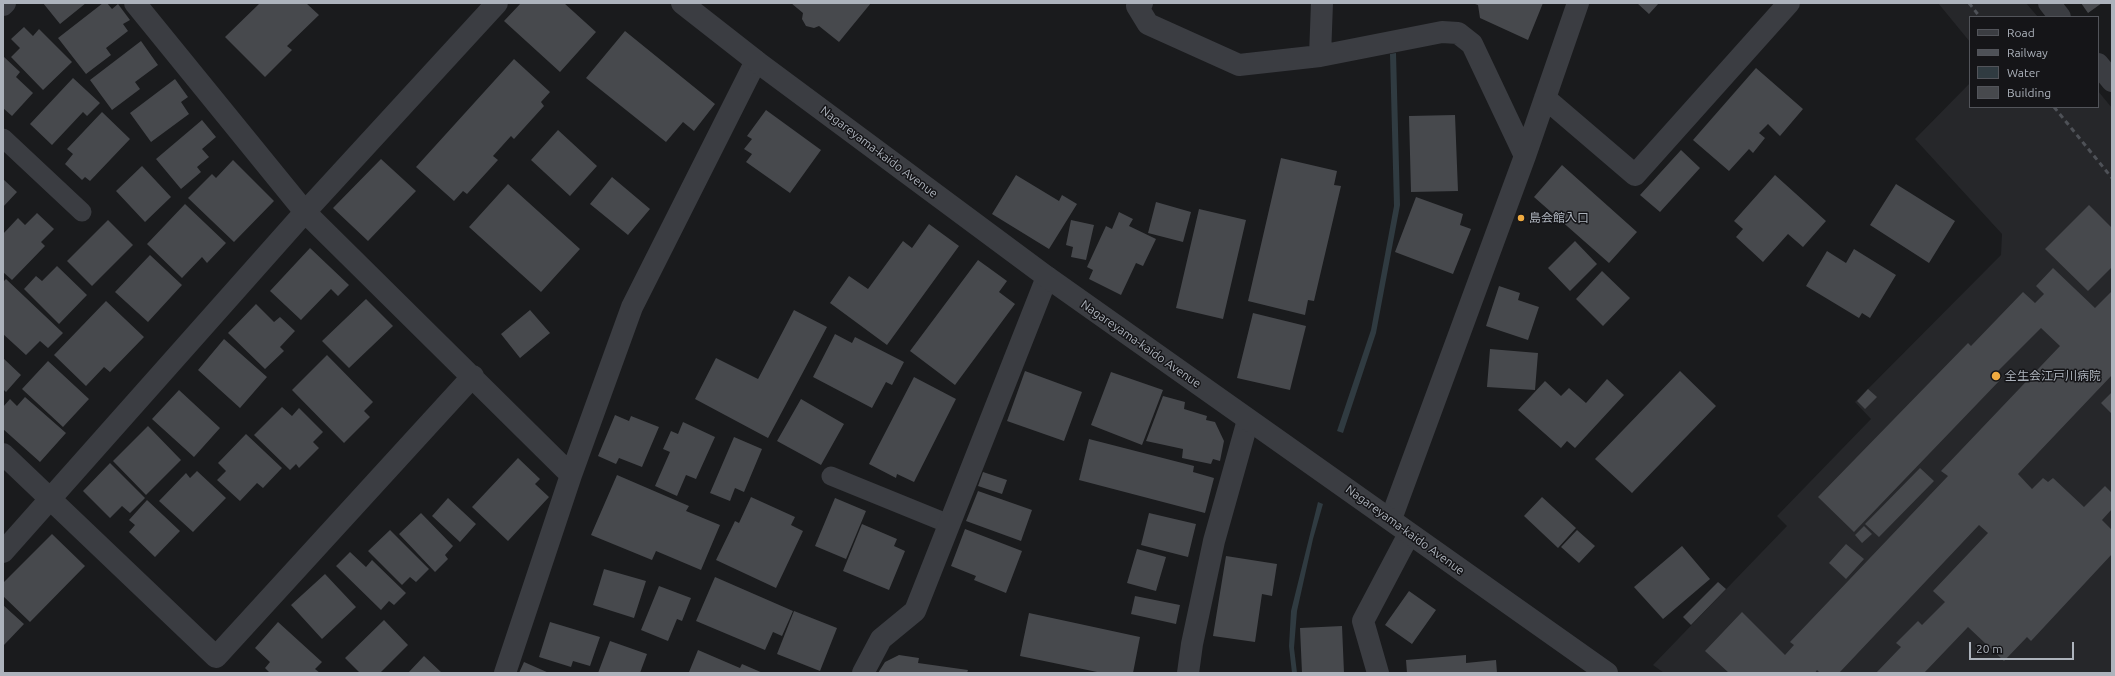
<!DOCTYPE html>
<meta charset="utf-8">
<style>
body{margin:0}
#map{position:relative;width:2115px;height:676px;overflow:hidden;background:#1a1b1d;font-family:Ubuntu,sans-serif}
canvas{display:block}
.frame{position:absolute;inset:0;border:4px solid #adb3bc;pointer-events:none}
.legend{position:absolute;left:1969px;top:16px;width:130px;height:92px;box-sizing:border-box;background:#151518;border:1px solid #52545a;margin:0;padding:5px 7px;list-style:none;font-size:12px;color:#adb3bc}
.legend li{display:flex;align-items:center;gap:8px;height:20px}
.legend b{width:20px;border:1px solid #52545a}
.scale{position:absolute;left:1969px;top:642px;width:105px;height:18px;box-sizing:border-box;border:2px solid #adb3bc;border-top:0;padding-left:5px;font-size:12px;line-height:14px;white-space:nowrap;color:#adb3bc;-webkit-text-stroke:3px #151518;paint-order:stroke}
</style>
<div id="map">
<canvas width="2115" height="676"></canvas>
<div class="frame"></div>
<ul class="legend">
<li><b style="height:5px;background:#3b3d42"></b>Road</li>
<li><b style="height:5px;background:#4e5157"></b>Railway</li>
<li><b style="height:11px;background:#303b41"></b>Water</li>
<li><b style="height:11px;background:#47494d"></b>Building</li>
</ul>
<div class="scale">20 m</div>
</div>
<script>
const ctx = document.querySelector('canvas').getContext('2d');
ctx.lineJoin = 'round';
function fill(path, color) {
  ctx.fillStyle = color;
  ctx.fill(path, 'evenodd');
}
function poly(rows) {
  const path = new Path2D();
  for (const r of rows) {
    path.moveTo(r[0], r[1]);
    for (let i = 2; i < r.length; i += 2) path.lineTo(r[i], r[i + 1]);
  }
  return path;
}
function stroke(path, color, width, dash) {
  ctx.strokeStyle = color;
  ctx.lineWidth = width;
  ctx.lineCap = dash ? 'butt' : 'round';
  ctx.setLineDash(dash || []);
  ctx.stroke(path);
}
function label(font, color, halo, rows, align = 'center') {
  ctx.font = font + ' Ubuntu,"Noto Sans JP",sans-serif';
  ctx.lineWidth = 3;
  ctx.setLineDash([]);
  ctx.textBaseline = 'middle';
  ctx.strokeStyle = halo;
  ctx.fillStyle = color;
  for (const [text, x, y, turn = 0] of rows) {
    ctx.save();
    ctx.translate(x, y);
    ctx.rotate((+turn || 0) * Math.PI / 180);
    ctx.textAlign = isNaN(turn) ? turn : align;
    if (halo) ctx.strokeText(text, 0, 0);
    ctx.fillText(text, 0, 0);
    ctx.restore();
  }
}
const built = poly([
 [1938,3,2026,3,2038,17,1970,17,1970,42],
 [1970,83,1970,107,2098,107,2098,91,2112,108,2112,673,1664,673,1653,665,1787,526,1777,516,1871,419,1855,402,2001,255,2002,234,1915,139]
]);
const water = poly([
 [1396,53,1400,205,1376,333,1343,433,1337,431,1371,330,1394,206,1390,54],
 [1318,502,1323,504,1313,539,1297,611,1294,648,1297,673,1292,673,1289,646,1291,611]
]);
const building = poly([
 [43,3,86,3,60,24],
 [103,3,107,3,112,9,118,4,130,20,123,24,128,31,106,48,111,55,86,74,58,38],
 [260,3,306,3,319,15,287,46,292,50,265,77,225,37],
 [521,3,564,3,596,32,560,72,504,21],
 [791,3,871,3,839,42,819,26,814,28,806,26,802,19,803,13],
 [1472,3,1543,3,1528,40,1480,18,1478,5],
 [1637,3,1659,3,1649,14],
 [2081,3,2102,3,2088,13],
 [24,27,33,36,39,29,72,62,43,90,11,57,20,48,11,39],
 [625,31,715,104,694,131,683,122,666,142,586,78],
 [141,41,158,65,135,82,140,89,112,110,90,80],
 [3,56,20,72,16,77,33,93,12,116,3,108],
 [514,59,550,92,541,102,544,106,514,139,511,136,493,156,498,160,467,194,463,191,454,201,416,167],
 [1756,68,1803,109,1780,136,1768,124,1759,133,1765,138,1753,153,1749,149,1729,171,1693,140],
 [73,78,100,103,87,116,83,112,52,145,30,124],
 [175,79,188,97,181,102,189,114,151,142,130,113],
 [766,110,821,150,790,193,746,162,752,154,744,149,752,139,747,136],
 [102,112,130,139,90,181,85,177,82,180,65,164,73,154,67,149],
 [1455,115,1458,191,1411,192,1409,116],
 [202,120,216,137,202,149,209,157,197,167,201,172,181,189,156,159],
 [558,130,597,166,570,196,531,160],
 [1681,150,1700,168,1660,212,1640,195],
 [1281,158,1337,171,1334,185,1341,186,1314,301,1308,300,1305,315,1248,301],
 [381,159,416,191,368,241,333,208],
 [233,160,274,201,234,242,188,198,212,174,216,178],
 [1562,165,1637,232,1609,263,1534,197],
 [142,166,171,197,145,222,116,191],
 [1016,175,1059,201,1062,195,1077,204,1049,249,992,214],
 [1775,175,1826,221,1803,247,1788,234,1763,262,1736,237,1743,229,1734,221],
 [612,177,650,209,628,235,590,204],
 [3,179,17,192,3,207],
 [508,184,580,249,541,292,469,227],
 [1896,184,1955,221,1929,263,1870,225],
 [1416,197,1463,214,1460,225,1471,229,1453,274,1395,252],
 [1156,202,1191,212,1183,242,1148,233],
 [185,204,226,243,207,263,202,257,182,278,147,244],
 [2089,205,2112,228,2112,267,2088,291,2045,249],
 [1199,209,1246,220,1223,319,1176,308],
 [1119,212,1133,219,1129,226,1156,239,1143,266,1136,263,1121,295,1089,279,1093,270,1087,267,1106,226,1112,229],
 [37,213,54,229,41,242,45,246,12,280,3,272,3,234,18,218,25,225],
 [108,220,133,245,92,286,67,261],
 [1071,220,1094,225,1086,260,1071,257,1073,247,1066,245],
 [929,224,959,246,887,345,830,303,849,276,868,289,903,241,912,248],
 [1575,241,1597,264,1570,291,1548,268],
 [310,248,349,285,338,296,331,289,301,320,270,291],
 [1854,249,1896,275,1870,318,1862,313,1859,318,1806,286,1827,251,1846,263],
 [150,255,182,285,148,322,115,292],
 [978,260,1007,281,999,292,1015,304,955,385,910,351],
 [57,266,87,295,59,324,24,289,36,276,42,281],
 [2053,268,2095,308,2112,291,2112,375,2018,474,2032,489,2043,478,2048,482,2053,478,2084,507,2105,486,2112,493,2112,509,2102,520,2112,530,2112,554,2031,641,2027,637,2004,661,1968,627,1924,673,1876,673,1901,647,1896,643,1918,621,1922,625,1945,602,1933,591,1988,533,1979,525,1839,673,1820,673,1817,670,1815,673,1729,673,1705,651,1742,612,1785,655,1794,645,1790,642,1948,476,1941,471,2060,346,2041,328,1997,372,2002,378,1854,532,1818,497,1968,343,1971,346,2023,292,2035,303,2044,294,2036,286],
 [1602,271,1630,298,1603,326,1576,299],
 [6,279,63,333,48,348,40,341,26,355,3,334,3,282],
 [1499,286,1520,293,1518,300,1539,307,1528,340,1486,326],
 [366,299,393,326,349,368,322,341],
 [106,301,144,337,110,372,104,367,86,386,54,355],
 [256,304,274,322,280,317,295,331,280,347,284,351,265,369,228,333],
 [530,310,550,333,520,358,501,334],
 [794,310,827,327,768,438,695,399,716,358,758,379],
 [1253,313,1306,326,1290,390,1237,378],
 [835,334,852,343,855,337,904,362,892,385,886,382,872,408,813,377],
 [224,339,267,377,240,408,198,370],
 [1490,349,1538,353,1535,390,1487,387],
 [327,355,373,402,364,411,370,417,344,443,292,390],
 [3,358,21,375,6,392,3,389],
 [48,361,89,399,63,427,22,389],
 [1025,371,1082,392,1064,441,1007,421],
 [1680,371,1716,406,1632,493,1595,459],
 [1111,372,1163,390,1142,445,1091,425],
 [914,377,956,399,914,482,897,474,896,478,869,464],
 [1607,379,1624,395,1575,448,1567,441,1561,448,1518,410,1545,381,1561,396,1569,388,1586,403],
 [1868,389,1877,397,1865,409,1857,401],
 [179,390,220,428,194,457,152,419],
 [2112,392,2112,414,2101,403],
 [1163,396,1185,402,1184,409,1207,416,1206,420,1215,422,1224,441,1220,461,1213,459,1211,464,1182,458,1183,449,1146,441],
 [25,397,66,433,40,462,3,429,3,407,10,399,17,406],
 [801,399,844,424,821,465,777,441],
 [282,407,292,416,299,408,323,432,313,442,319,448,299,468,296,464,290,470,254,435],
 [615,415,629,421,631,416,659,427,642,467,619,458,616,464,598,456],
 [683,422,715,437,696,479,686,475,677,496,655,486,670,452,663,449,671,431,678,434],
 [148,426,181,460,146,495,113,461],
 [246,434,282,468,263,488,257,483,240,501,217,480,226,471,218,463],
 [734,437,762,449,744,492,735,488,730,501,710,493],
 [1089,439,1194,466,1193,472,1214,478,1205,513,1079,480],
 [518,458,540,479,535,484,549,497,508,541,472,507],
 [110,463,145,498,130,513,122,506,110,518,83,491],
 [1920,468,1934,481,1879,537,1865,524],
 [197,471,226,498,193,532,159,501,186,473,190,478],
 [983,472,1007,480,1002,494,978,486],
 [617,475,689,506,686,511,720,525,701,570,656,551,652,560,591,535],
 [978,491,1032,510,1021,541,966,521],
 [751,497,795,517,791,525,803,531,776,588,716,560,735,521,739,523],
 [1542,497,1576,528,1558,548,1524,516],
 [448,498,476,524,460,542,432,516],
 [835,498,866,511,846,559,815,546],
 [147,500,180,531,155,557,129,532,135,525,129,520],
 [421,513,453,546,445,555,448,559,435,572,399,534],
 [1149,513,1196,524,1188,557,1141,545],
 [862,524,897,539,894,546,905,551,889,590,843,571],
 [1864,526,1872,534,1862,543,1855,535],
 [965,529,1022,551,1006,593,974,580,976,576,951,566],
 [390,530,429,569,416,582,410,577,402,585,368,551],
 [1577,530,1595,546,1579,563,1561,547],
 [52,534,85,566,30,622,3,596,3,583],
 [1846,544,1864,559,1846,579,1829,563],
 [1682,546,1710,579,1663,619,1634,587],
 [1137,549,1166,557,1156,591,1127,583],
 [350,552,366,567,372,560,406,593,394,605,389,601,381,610,336,566],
 [1226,556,1277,564,1272,596,1262,594,1255,642,1213,636],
 [604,569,646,581,634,618,593,605],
 [325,574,356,607,322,639,291,605],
 [715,577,793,611,782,636,773,632,765,650,696,621],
 [1718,582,1726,589,1691,625,1683,617],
 [659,586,691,598,682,621,677,619,668,641,641,630],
 [1409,591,1436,610,1412,644,1385,625],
 [1135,596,1180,605,1176,624,1131,614],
 [3,605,24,624,4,645,3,644],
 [794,611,837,628,820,671,777,654],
 [1029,613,1140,637,1133,673,1102,673,1020,656],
 [384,620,408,645,380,673,360,673,345,658],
 [278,622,322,662,315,669,320,673,270,673,265,668,270,662,255,648],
 [550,622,600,637,590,666,573,661,571,667,539,657],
 [1342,626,1344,673,1302,673,1300,628],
 [610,641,647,654,640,673,598,673],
 [698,650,740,668,742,664,763,673,691,673,689,672],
 [899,655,919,658,918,663,968,670,967,673,878,673,885,662],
 [1466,655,1466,663,1496,660,1497,673,1407,673,1406,660],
 [424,656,442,673,408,673],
 [524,662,549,673,519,673]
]);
const service = poly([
 [3,138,82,212],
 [831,476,949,524]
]);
const minor = poly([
 [135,3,305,212,571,475],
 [1142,3,1137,6,1148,24,1239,65,1320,56,1442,32,1458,33,1472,44,1525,156],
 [2049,3,2060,17],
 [3,5,5,3],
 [1320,56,1322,3],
 [2098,64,2112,81],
 [1545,98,1635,175,1789,3],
 [3,454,216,657,473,376],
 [1391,519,1525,156,1578,3],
 [3,552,305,212,497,3],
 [505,673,571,475,632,307,756,61],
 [863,673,881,639,915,611,1047,277],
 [1188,673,1192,644,1214,541,1248,420],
 [1378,673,1363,621,1409,534]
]);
const tertiary = poly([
 [682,3,756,61,1047,277,1607,673]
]);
const rail = poly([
 [1969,3,1980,17],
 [2054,107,2112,178]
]);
const markers = [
 [1521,218,4,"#efaa40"],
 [1996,376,5,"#efaa40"]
];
const streetNames = [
 ["Nagareyama-kaido Avenue",879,152,37],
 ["Nagareyama-kaido Avenue",1141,344,35],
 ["Nagareyama-kaido Avenue",1405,530,36]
];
const poiNames = [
 ["島会館入口",1529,218],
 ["全生会江戸川病院",2005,376]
];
fill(built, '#26272a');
fill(water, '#303b41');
fill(building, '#47494d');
stroke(service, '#3b3d42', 19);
stroke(minor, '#3b3d42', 22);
stroke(tertiary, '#3b3d42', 22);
stroke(rail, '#4e5157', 3, [5, 4]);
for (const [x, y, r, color] of markers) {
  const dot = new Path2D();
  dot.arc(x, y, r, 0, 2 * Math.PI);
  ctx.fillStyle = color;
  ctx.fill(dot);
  stroke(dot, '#151518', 1.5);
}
label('12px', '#adb3bc', '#151518', streetNames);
label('12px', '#adb3bc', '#151518', poiNames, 'left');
</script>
